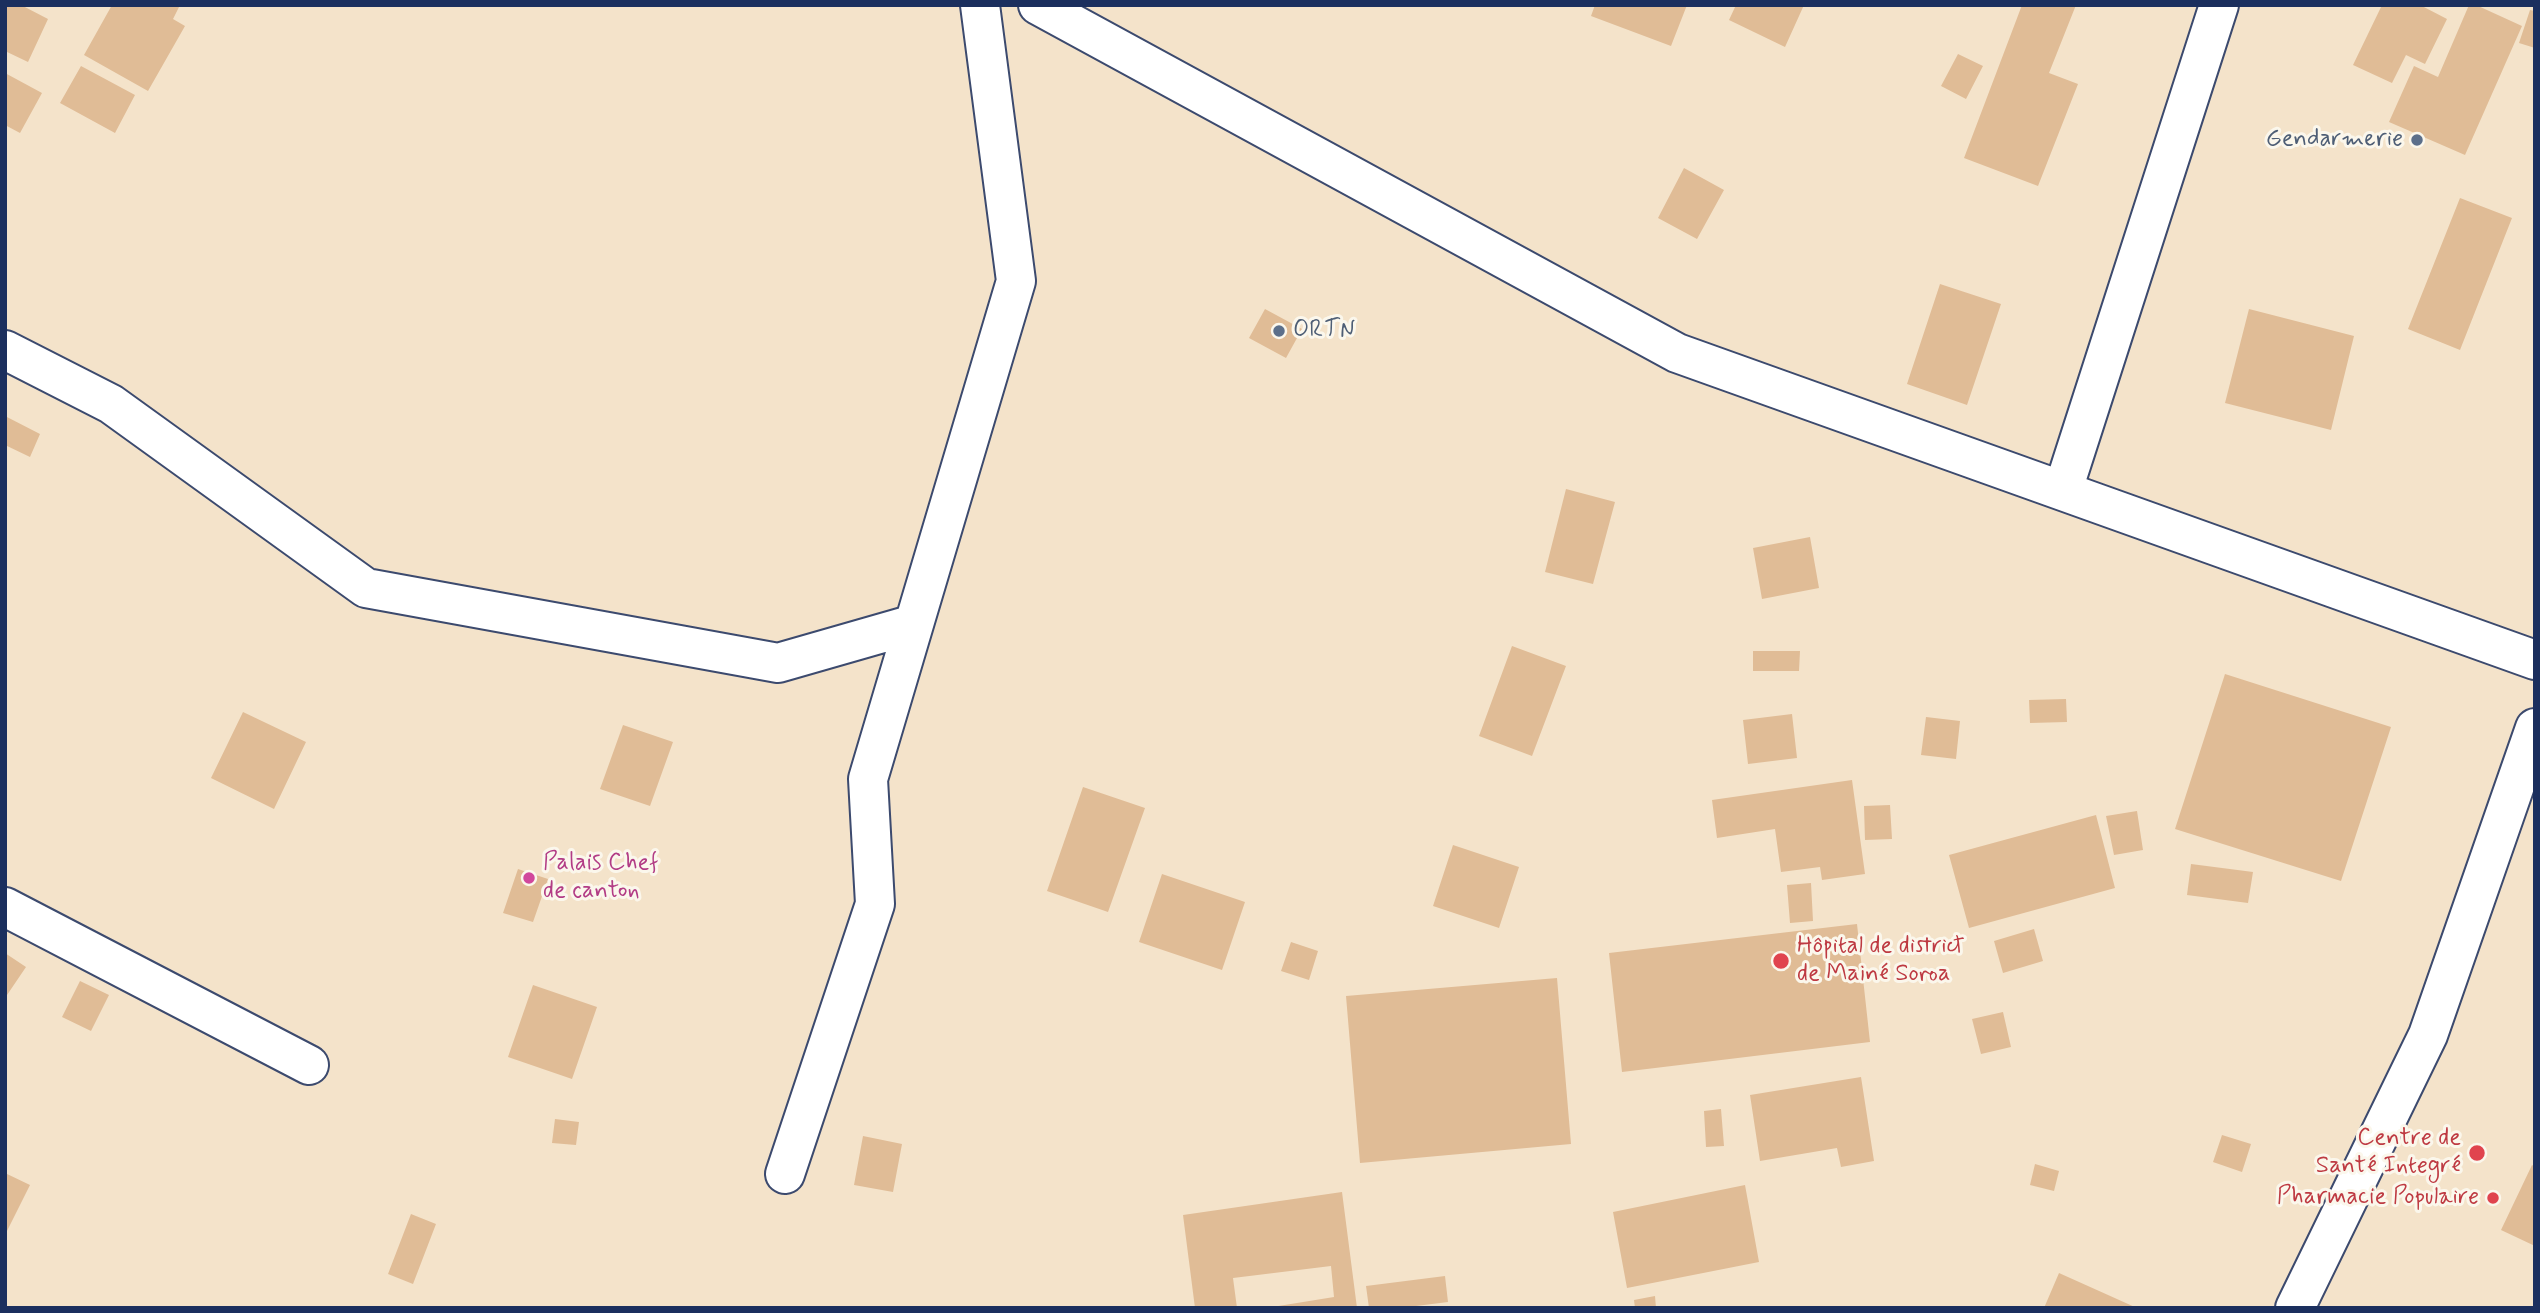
<!DOCTYPE html>
<meta charset="utf-8">
<style>
body{margin:0}
#map{position:relative;width:2540px;height:1313px;overflow:hidden;background:#f4e3ca;font-family:Mynerve,sans-serif}
canvas{display:block}
.frame{position:absolute;inset:0;border:7px solid #1b2f5e;pointer-events:none}
</style>
<div id="map">
<canvas width="2540" height="1313"></canvas>
<div class="frame"></div>
</div>
<script>
const ctx = document.querySelector('canvas').getContext('2d');
ctx.lineJoin = 'round';
function fill(path, color) {
  ctx.fillStyle = color;
  ctx.fill(path, 'evenodd');
}
function poly(rows) {
  const path = new Path2D();
  for (const r of rows) {
    path.moveTo(r[0], r[1]);
    for (let i = 2; i < r.length; i += 2) path.lineTo(r[i], r[i + 1]);
  }
  return path;
}
function stroke(path, color, width, dash) {
  ctx.strokeStyle = color;
  ctx.lineWidth = width;
  ctx.lineCap = dash ? 'butt' : 'round';
  ctx.setLineDash(dash || []);
  ctx.stroke(path);
}
function label(font, color, halo, rows, align = 'center') {
  ctx.font = font + ' Mynerve,sans-serif';
  ctx.lineWidth = 6;
  ctx.setLineDash([]);
  ctx.textBaseline = 'middle';
  ctx.strokeStyle = halo;
  ctx.fillStyle = color;
  for (const [text, x, y, turn = 0] of rows) {
    ctx.save();
    ctx.translate(x, y);
    ctx.rotate((+turn || 0) * Math.PI / 180);
    ctx.textAlign = isNaN(turn) ? turn : align;
    if (halo) ctx.strokeText(text, 0, 0);
    ctx.fillText(text, 0, 0);
    ctx.restore();
  }
}
const building = poly([
 [5,5,21,5,48,19,28,62,5,51],
 [112,5,180,5,173,19,185,26,148,91,84,55],
 [1595,5,1687,5,1671,46,1591,16],
 [1736,5,1804,5,1785,47,1729,20],
 [2022,5,2076,5,2049,73,2078,84,2038,186,1964,158],
 [2382,5,2420,5,2447,19,2425,64,2406,55,2392,83,2353,65],
 [2469,5,2476,5,2522,26,2465,155,2389,122,2414,66,2438,77],
 [2530,10,2535,11,2535,48,2519,43],
 [1958,54,1983,66,1966,99,1941,86],
 [81,66,135,95,115,133,60,103],
 [5,73,42,93,20,133,5,125],
 [1684,168,1724,190,1697,239,1658,218],
 [2460,198,2512,218,2460,350,2408,329],
 [1940,284,2001,304,1967,405,1907,384],
 [1265,309,1302,329,1286,358,1249,338],
 [2249,309,2354,336,2331,430,2225,403],
 [5,416,40,434,30,457,5,445],
 [1566,489,1615,502,1593,584,1545,572],
 [1810,537,1819,588,1762,599,1753,548],
 [1512,646,1566,666,1532,756,1479,736],
 [1753,651,1800,651,1799,671,1753,671],
 [2225,674,2391,727,2341,881,2175,829],
 [2066,699,2067,722,2030,723,2029,700],
 [243,712,306,742,274,809,211,778],
 [1792,714,1797,758,1748,764,1743,720],
 [1926,717,1960,721,1956,759,1921,755],
 [623,725,673,742,650,806,600,789],
 [1852,780,1865,874,1822,880,1820,867,1781,872,1775,829,1717,838,1712,800],
 [1083,787,1145,808,1108,912,1047,891],
 [1890,805,1892,839,1865,840,1864,806],
 [2137,811,2143,850,2114,855,2106,816],
 [2096,815,2115,888,1969,928,1949,855],
 [1453,845,1519,867,1499,928,1433,906],
 [2191,864,2253,872,2248,903,2187,895],
 [518,869,548,879,533,922,503,913],
 [1162,874,1245,902,1222,970,1139,942],
 [1811,883,1813,921,1790,923,1787,885],
 [1857,924,1870,1042,1622,1072,1609,953],
 [2034,929,2043,961,2003,973,1994,941],
 [1291,942,1318,951,1309,980,1281,971],
 [5,953,26,967,5,998],
 [1557,978,1571,1144,1360,1163,1346,996],
 [80,981,109,995,91,1031,62,1017],
 [533,985,597,1007,572,1079,508,1057],
 [2003,1012,2011,1047,1981,1054,1972,1019],
 [1861,1077,1874,1161,1841,1167,1837,1148,1760,1161,1750,1095],
 [1721,1109,1724,1146,1706,1147,1704,1111],
 [555,1119,579,1122,576,1145,552,1143],
 [2222,1135,2251,1144,2242,1172,2213,1162],
 [863,1136,902,1144,893,1192,854,1185],
 [2035,1164,2059,1171,2054,1191,2030,1185],
 [2532,1165,2535,1167,2535,1246,2501,1230],
 [5,1173,30,1185,5,1235],
 [1745,1185,1759,1262,1627,1288,1613,1212],
 [1342,1192,1357,1308,1266,1308,1334,1297,1331,1266,1233,1278,1237,1308,1195,1308,1183,1215],
 [411,1214,436,1224,413,1284,388,1274],
 [2059,1273,2137,1308,2044,1308],
 [1445,1276,1448,1302,1400,1308,1369,1308,1366,1286],
 [1655,1296,1656,1308,1635,1308,1634,1300]
]);
const minor = poly([
 [1038,5,1677,353,2535,660],
 [5,350,111,404,366,588,778,663,914,624],
 [2063,490,2219,5],
 [5,907,309,1065],
 [785,1174,875,904,868,779,1016,281,980,5],
 [2295,1308,2428,1035,2535,728]
]);
const markers = [
 [2417,140,7,"#5c6f8a"],
 [1279,331,7,"#5c6f8a"],
 [529,878,7,"#d1479c"],
 [1781,961,9,"#e0444e"],
 [2477,1153,9,"#e0444e"],
 [2493,1198,7,"#e0444e"]
];
const serviceNames = [
 ["Gendarmerie",2403,140],
 ["ORTN",1293,331,"left"]
];
const hotelNames = [
 ["Palais Chef",543,864],
 ["de canton",543,892]
];
const healthNames = [
 ["Hôpital de district",1797,947,"left"],
 ["de Mainé Soroa",1797,975,"left"],
 ["Centre de",2461,1139],
 ["Santé Integré",2461,1167],
 ["Pharmacie Populaire",2479,1198]
];
fill(building, '#e0bc96');
stroke(minor, '#3c4a6e', 42);
stroke(minor, '#fff', 38);
for (const [x, y, r, color] of markers) {
  const dot = new Path2D();
  dot.arc(x, y, r, 0, 2 * Math.PI);
  ctx.fillStyle = color;
  ctx.fill(dot);
  stroke(dot, '#fbf7ec', 2.5);
}
label('24px', '#4e5e75', '#fbf7ec', serviceNames, 'right');
label('24px', '#b23c85', '#fbf7ec', hotelNames, 'left');
label('24px', '#be3a42', '#fbf7ec', healthNames, 'right');
</script>
